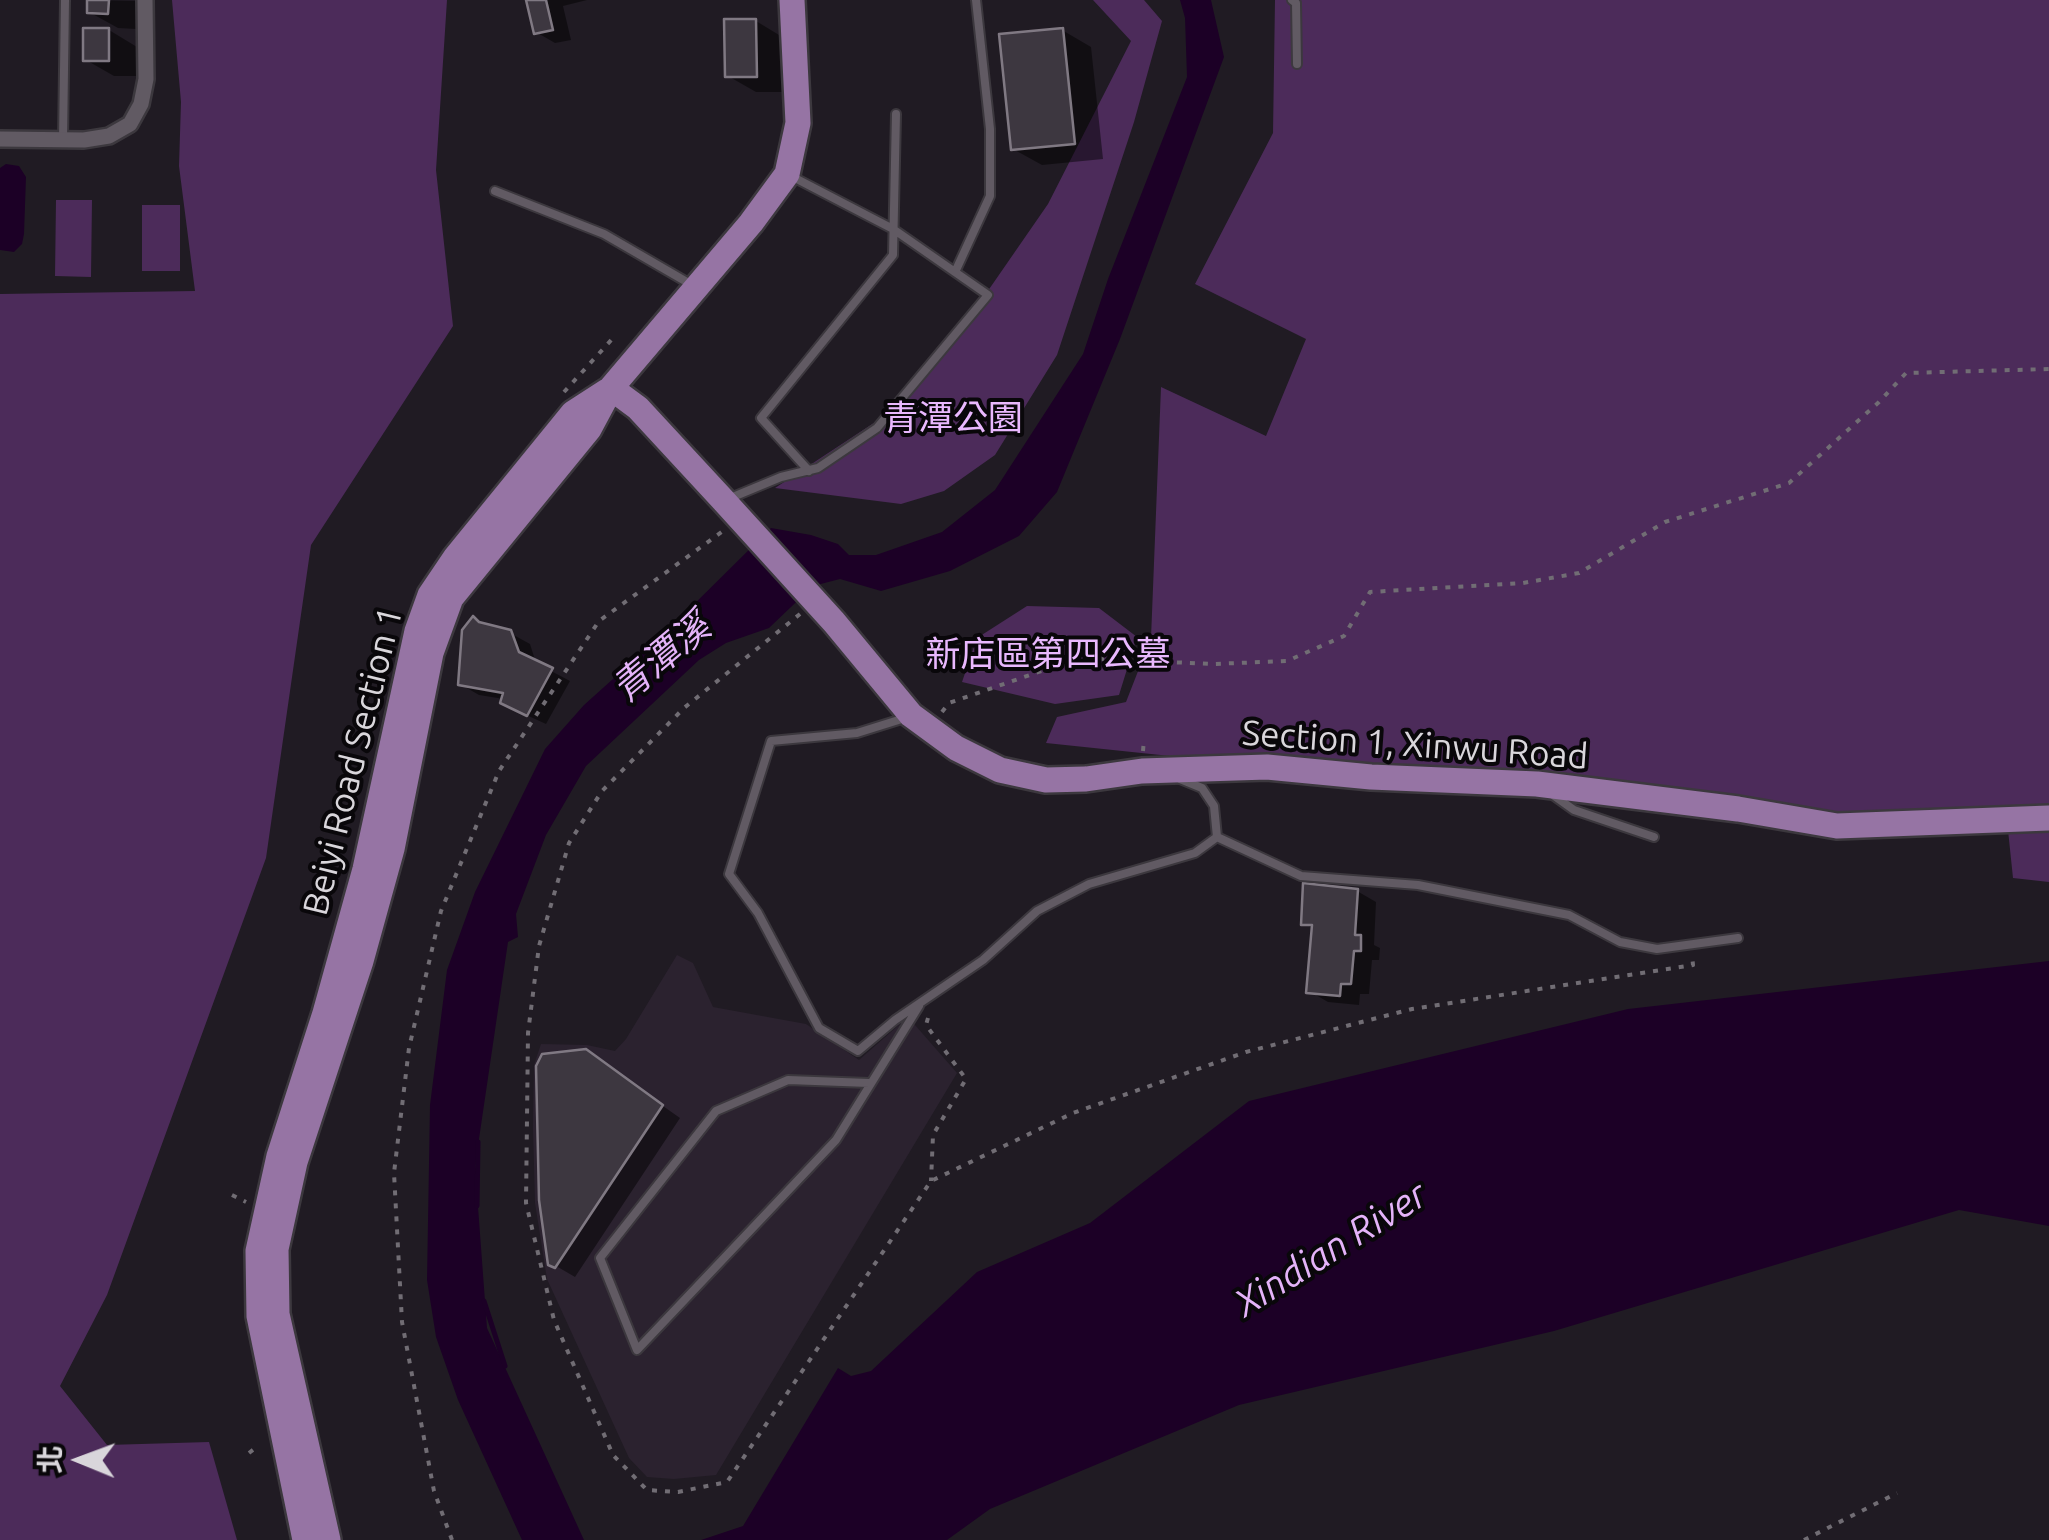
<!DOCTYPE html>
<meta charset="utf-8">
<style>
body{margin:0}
#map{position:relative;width:2049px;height:1540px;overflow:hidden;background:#201b23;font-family:Ubuntu,"Noto Sans TC",sans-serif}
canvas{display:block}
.north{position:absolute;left:30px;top:1410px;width:100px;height:100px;-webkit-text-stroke:8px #09070a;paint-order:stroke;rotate:271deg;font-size:28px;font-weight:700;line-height:40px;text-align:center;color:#d9d6db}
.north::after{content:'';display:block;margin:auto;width:35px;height:45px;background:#d9d6db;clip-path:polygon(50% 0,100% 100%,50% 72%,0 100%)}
</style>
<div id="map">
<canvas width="2049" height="1540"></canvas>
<div class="north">北</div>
</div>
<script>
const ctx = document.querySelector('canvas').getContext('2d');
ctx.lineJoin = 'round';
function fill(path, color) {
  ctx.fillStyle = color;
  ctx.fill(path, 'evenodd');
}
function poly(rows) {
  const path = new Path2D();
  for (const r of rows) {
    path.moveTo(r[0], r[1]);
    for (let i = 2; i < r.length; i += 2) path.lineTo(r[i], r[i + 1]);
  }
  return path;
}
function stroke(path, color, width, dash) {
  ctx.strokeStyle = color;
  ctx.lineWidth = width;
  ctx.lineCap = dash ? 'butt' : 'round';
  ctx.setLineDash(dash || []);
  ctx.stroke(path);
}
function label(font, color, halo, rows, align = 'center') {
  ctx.font = font + ' Ubuntu,"Noto Sans TC",sans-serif';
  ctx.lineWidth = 8;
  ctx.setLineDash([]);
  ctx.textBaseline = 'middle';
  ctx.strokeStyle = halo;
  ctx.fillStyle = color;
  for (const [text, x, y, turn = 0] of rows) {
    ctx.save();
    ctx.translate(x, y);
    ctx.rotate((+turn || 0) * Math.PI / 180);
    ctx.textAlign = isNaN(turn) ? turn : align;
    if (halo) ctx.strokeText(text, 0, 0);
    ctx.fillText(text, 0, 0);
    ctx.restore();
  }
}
const built = poly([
 [677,955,693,963,713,1007,806,1024,859,1060,908,1017,957,1073,716,1475,674,1479,647,1477,629,1458,547,1279,535,1203,533,1127,534,1065,541,1044,587,1045,615,1051,626,1039]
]);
const green = poly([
 [172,0,447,0,436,170,453,326,311,545,266,858,107,1295,60,1386,107,1445,209,1442,237,1540,0,1540,0,294,195,291,179,166,181,102],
 [1093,0,1144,0,1162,21,1134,122,1057,355,995,455,944,491,901,504,775,488,889,413,965,324,1048,204,1131,41],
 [1275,0,2049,0,2049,882,2013,878,2006,811,1819,824,1046,743,1057,717,1126,702,1151,638,1161,387,1266,436,1306,339,1195,284,1273,133],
 [56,200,92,200,91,277,55,276],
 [142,205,180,205,180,271,142,271],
 [1027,606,1099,608,1137,637,1119,695,1055,704,962,682,977,638]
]);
const water = poly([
 [1180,0,1211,0,1224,57,1120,339,1057,492,1019,536,950,571,881,591,840,579,813,586,769,628,726,643,699,660,586,766,546,835,516,914,518,937,508,942,475,1166,487,1328,584,1540,522,1540,458,1400,436,1337,427,1280,430,1105,447,970,475,892,545,749,584,705,672,626,771,528,811,535,838,544,849,555,876,555,942,532,995,490,1083,354,1108,279,1187,77,1185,18],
 [6,164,19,166,26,177,24,234,22,244,14,252,0,250,0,168],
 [2049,961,2049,1226,1959,1210,1554,1331,1239,1405,990,1509,947,1540,701,1540,743,1526,838,1368,851,1376,871,1371,977,1272,1090,1223,1249,1101,1628,1009]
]);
const shadow = poly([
 [90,0,137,1,136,29,118,28,89,12],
 [529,0,587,0,563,6,571,40,555,43,536,32],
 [756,21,784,38,785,92,756,92,728,76],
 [109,30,137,47,137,76,114,76,86,60],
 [1062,30,1091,47,1103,159,1042,165,1013,149],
 [499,632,510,633,530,644,536,663,570,681,546,724,522,713,504,699,479,695,460,684],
 [1357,891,1376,902,1374,945,1380,948,1379,960,1372,960,1369,994,1360,994,1359,1005,1328,1002,1309,991,1314,929,1304,923],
 [586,1052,680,1118,575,1277,551,1263]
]);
const stream = poly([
 [477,1206,478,1142],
 [484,1301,505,1366]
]);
const building = poly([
 [87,0,109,0,108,14,87,13,87,0],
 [526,0,546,0,553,30,534,34,526,0],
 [724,19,756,19,757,77,725,77,724,19],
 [83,28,109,28,109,61,83,61,83,28],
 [1063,28,1075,144,1011,150,999,34,1063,28],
 [473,616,479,622,511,630,519,652,553,668,527,716,500,703,503,693,458,685,462,630,473,616],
 [1303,883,1358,889,1355,935,1361,935,1361,951,1354,951,1351,984,1341,984,1340,996,1306,993,1312,925,1301,925,1303,883],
 [586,1049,663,1105,555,1268,548,1265,539,1200,536,1066,542,1054,586,1049]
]);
const path = poly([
 [564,392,614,337],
 [800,614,684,708,602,791,569,843,539,946,528,1033,526,1203,554,1320,613,1455,647,1490,678,1492,727,1482,931,1181,1073,1113,1246,1052,1412,1009,1693,965,1692,955],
 [942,712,949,703,1079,658,1213,664,1287,661,1344,636,1370,592,1523,583,1579,573,1665,522,1789,483,1879,402,1906,373,2049,369],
 [1143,751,1144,739],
 [308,900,331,905],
 [928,1018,926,1025,966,1079,933,1135,931,1181],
 [232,1195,246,1202],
 [249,1453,258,1446],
 [452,1540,434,1491,402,1322,394,1173,409,1048,441,911,499,771,599,621,723,531],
 [1804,1540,1897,1493]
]);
const lane = poly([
 [1292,0,1296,3,1297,64],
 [63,140,65,0],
 [495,191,604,234,692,285],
 [956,270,990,196,990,129,976,0],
 [809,471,761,418,893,255,896,114],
 [728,499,781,477,818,468,877,428,988,295,893,229,791,176],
 [905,718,857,733,771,741,729,874,758,913,819,1028,858,1051,895,1020,983,960,1037,911,1089,884,1195,853,1217,837,1214,806,1202,788,1180,779],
 [1553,795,1574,810,1654,837],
 [1217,837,1301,876,1418,885,1569,915,1620,942,1657,949,1738,938],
 [869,1083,788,1080,716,1111,600,1258,637,1350,836,1140,919,1006]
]);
const street = poly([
 [0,139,84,140,109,136,130,124,141,104,146,79,145,0]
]);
const primary = poly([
 [611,388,638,408,724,501,834,622,911,715,956,748,1000,770,1046,780,1086,779,1142,771,1267,767,1371,777,1537,784,1738,809,1837,826,2049,818],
 [305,1540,259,1316,258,1251,279,1156,325,1013,365,869,417,631,430,595,455,558,573,413,607,391],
 [328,1540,277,1314,276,1249,295,1162,361,961,392,849,431,653,451,598,589,429,611,388,751,223,787,174,798,123,792,0]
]);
const parkNames = [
 ["青潭公園",953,418],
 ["新店區第四公墓",1048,654]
];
const streetNames = [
 ["Section 1, Xinwu Road",1415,745,4],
 ["Beiyi Road Section 1",353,761,-76]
];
const waterNames = [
 ["青潭溪",661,658,-40],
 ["Xindian River",1331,1249,-32]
];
fill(built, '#2b222f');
fill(green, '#4c2b5a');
fill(water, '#1c0026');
fill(shadow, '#0007');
stroke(stream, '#1c0026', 5);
fill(building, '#3d3740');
stroke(building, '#807983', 2.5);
stroke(lane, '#3c383e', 12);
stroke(street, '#3c383e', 20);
stroke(primary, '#3c383e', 30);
stroke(path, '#716d74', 4, [5, 8]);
stroke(lane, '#615a63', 8);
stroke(street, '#615a63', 15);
stroke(primary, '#9674a4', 25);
label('35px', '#e9b8fe', '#09070a', parkNames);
label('35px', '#d9d6db', '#09070a', streetNames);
label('italic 38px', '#e4b3f9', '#09070a', waterNames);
</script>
